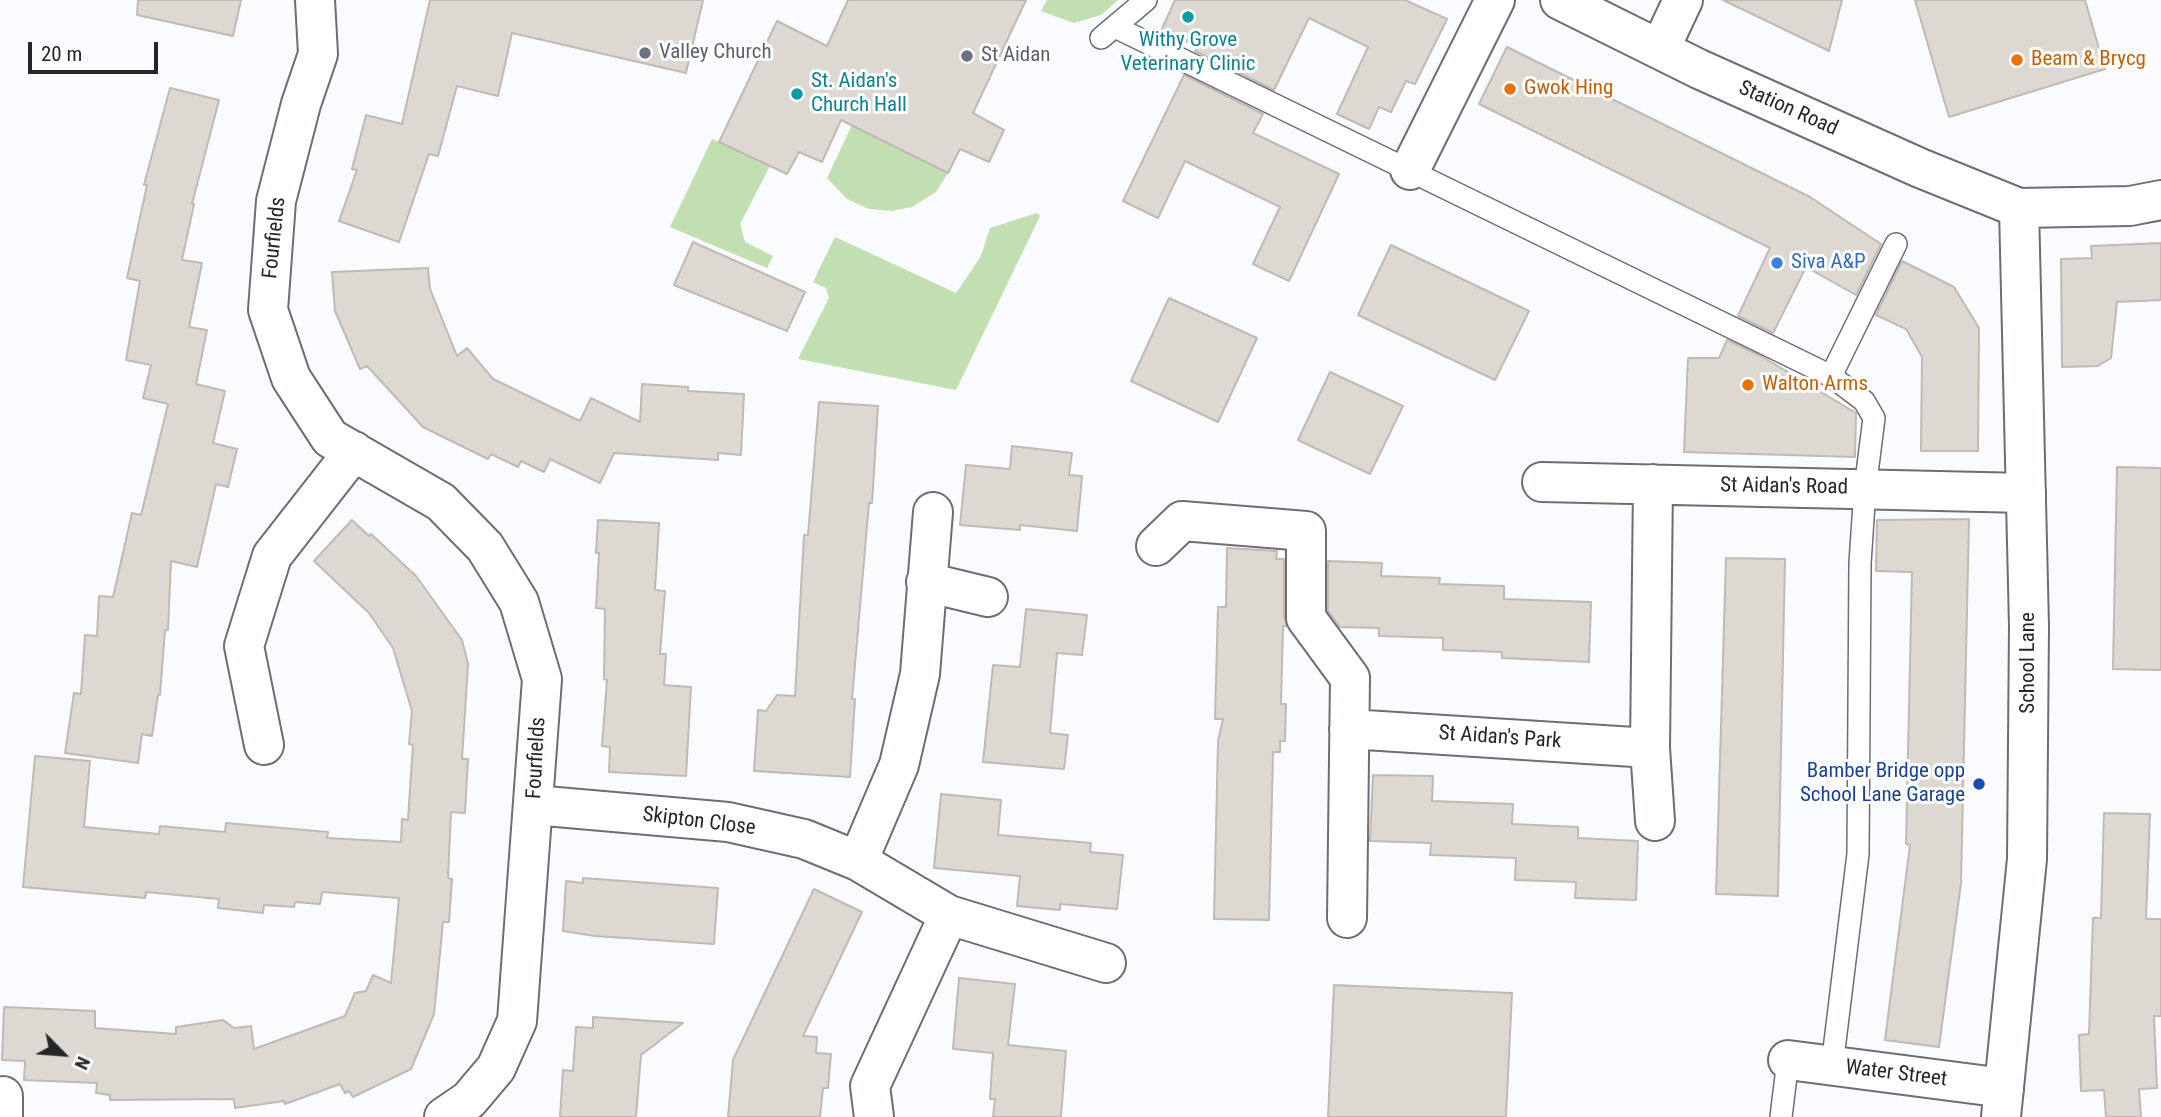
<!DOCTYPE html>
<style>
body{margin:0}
#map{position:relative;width:2161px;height:1117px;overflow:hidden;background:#fafbfe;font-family:"Roboto Condensed",sans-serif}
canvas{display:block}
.north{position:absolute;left:28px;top:1019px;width:70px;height:70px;-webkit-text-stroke:5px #fff;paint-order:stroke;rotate:115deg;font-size:19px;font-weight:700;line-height:28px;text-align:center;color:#252628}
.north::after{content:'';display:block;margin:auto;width:24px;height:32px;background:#252628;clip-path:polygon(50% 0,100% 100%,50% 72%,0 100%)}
.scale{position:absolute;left:28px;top:42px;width:130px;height:32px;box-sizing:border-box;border:4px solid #252628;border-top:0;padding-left:9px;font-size:21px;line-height:24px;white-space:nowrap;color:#252628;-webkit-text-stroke:5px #fff;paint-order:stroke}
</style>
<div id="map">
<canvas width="2161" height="1117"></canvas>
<div class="north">N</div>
<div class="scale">20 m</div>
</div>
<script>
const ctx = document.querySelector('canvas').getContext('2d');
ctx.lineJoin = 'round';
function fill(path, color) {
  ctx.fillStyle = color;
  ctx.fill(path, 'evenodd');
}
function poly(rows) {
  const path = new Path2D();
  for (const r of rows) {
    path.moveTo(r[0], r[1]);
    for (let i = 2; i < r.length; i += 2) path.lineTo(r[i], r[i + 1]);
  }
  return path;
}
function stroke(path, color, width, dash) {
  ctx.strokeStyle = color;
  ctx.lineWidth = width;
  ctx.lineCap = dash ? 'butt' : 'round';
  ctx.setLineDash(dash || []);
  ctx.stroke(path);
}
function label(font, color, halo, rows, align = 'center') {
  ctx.font = font + ' "Roboto Condensed",sans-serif';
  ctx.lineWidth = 6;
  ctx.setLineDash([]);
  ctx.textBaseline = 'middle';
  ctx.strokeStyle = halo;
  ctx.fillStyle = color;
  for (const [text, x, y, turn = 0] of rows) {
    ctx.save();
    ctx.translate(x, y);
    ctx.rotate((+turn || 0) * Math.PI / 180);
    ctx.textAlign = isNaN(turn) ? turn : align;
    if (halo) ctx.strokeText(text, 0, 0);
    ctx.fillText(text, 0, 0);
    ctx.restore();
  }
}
const green = poly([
 [1047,0,1118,0,1101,15,1074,23,1041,11],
 [852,125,948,173,936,192,912,207,892,211,869,209,847,199,827,178],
 [712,139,770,166,740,224,745,242,773,256,767,268,670,227],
 [1037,213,1040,216,956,390,798,359,829,298,826,288,813,282,835,237,956,293,981,256,990,228]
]);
const building = poly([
 [138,0,241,0,233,36,137,15,138,0],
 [430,0,703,0,686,73,512,33,498,96,457,86,438,156,429,154,399,242,339,221,357,170,352,169,366,115,402,124,430,0],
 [848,0,1026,0,973,113,1004,130,989,162,960,149,948,173,841,120,822,162,799,152,787,174,719,142,777,21,827,46,848,0],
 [1175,0,1405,0,1447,19,1415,84,1406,81,1391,112,1379,107,1369,129,1337,114,1368,47,1309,18,1274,90,1195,51,1198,46,1161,31,1175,0],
 [1723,0,1842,0,1829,51,1723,0],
 [1915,0,2085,0,2105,69,1949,117,1915,0],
 [1507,47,1810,197,1881,244,1856,295,1806,267,1773,333,1738,316,1770,248,1479,104,1507,47],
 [1184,75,1263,114,1253,133,1339,174,1289,281,1253,264,1280,207,1185,161,1158,218,1123,201,1184,75],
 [170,88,219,100,192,204,194,204,182,260,202,263,189,327,207,330,196,384,225,391,213,443,237,449,228,487,216,484,197,567,171,561,168,630,165,630,160,695,158,695,152,736,142,734,138,763,65,753,74,693,81,694,85,635,97,636,99,596,113,597,132,513,141,515,168,404,143,398,151,365,126,360,140,281,127,278,147,185,144,185,170,88],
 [693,242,805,292,787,331,674,285,693,242],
 [2161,243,2161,300,2117,302,2111,358,2098,366,2062,367,2061,259,2092,258,2091,246,2161,243],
 [1391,245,1529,311,1495,380,1358,315,1391,245],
 [1902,261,1954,287,1979,328,1978,451,1921,451,1922,357,1906,329,1876,315,1902,261],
 [428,268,430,289,457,356,467,348,493,379,580,421,591,398,640,422,642,384,688,387,688,391,744,394,741,455,718,453,718,460,614,453,600,483,550,459,544,472,521,461,518,467,491,454,488,459,423,427,367,366,360,369,335,311,332,272,428,268],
 [1169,298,1257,338,1218,422,1131,381,1169,298],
 [1727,340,1761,356,1856,413,1855,457,1684,452,1688,358,1719,358,1727,340],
 [1330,372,1403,406,1370,474,1298,440,1330,372],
 [819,402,878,406,872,503,869,503,852,699,855,699,850,777,754,771,758,710,766,711,777,695,795,696,804,535,808,535,819,402],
 [1012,446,1072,453,1069,475,1082,476,1077,531,1020,525,1020,530,960,525,966,465,1010,469,1012,446],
 [2117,467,2161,468,2161,670,2113,669,2117,467],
 [1969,519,1961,883,1939,1047,1885,1040,1910,845,1906,844,1912,572,1876,571,1877,520,1969,519],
 [352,520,369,536,371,534,416,576,462,640,468,664,462,759,468,759,465,813,451,812,448,878,452,879,449,922,443,922,434,1014,411,1069,353,1097,349,1091,345,1093,340,1084,285,1104,284,1101,235,1108,234,1099,110,1100,110,1095,96,1093,97,1083,24,1080,25,1061,2,1060,4,1007,95,1011,95,1028,176,1034,176,1027,223,1020,234,1028,251,1026,254,1049,345,1016,355,993,366,991,373,975,391,983,399,898,322,892,320,904,295,902,294,907,264,905,263,913,218,908,219,899,146,892,145,898,23,887,35,756,90,761,84,827,159,834,160,826,225,832,226,823,328,832,327,838,401,842,402,819,408,820,413,745,409,744,412,711,393,648,369,613,314,561,352,520],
 [598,520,659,523,655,590,665,591,660,654,666,654,664,685,691,687,686,776,609,772,610,747,602,746,607,680,604,679,605,609,596,608,599,553,596,553,598,520],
 [1227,548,1277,551,1276,559,1284,559,1284,618,1287,626,1283,626,1281,704,1286,704,1285,741,1280,741,1280,752,1273,752,1269,920,1214,919,1218,741,1223,719,1215,719,1218,607,1226,607,1227,548],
 [1726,558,1785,559,1778,896,1716,894,1726,558],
 [1328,561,1382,563,1381,576,1440,578,1439,584,1504,586,1504,599,1591,602,1589,662,1502,658,1502,652,1443,650,1443,638,1379,636,1379,628,1340,627,1328,611,1328,561],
 [1026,609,1087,615,1082,655,1057,653,1050,733,1068,735,1064,769,983,762,993,665,1020,667,1026,609],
 [1373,775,1433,776,1432,801,1513,804,1512,824,1578,827,1578,838,1638,841,1636,900,1575,898,1576,882,1515,880,1516,858,1430,855,1431,843,1370,841,1373,775],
 [941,794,1001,800,998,835,1091,843,1090,852,1123,855,1117,909,1060,904,1060,910,1017,906,1020,876,934,868,941,794],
 [2104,813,2150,814,2146,919,2161,919,2161,1016,2154,1016,2157,1088,2139,1089,2141,1117,2106,1117,2104,1090,2081,1091,2079,1035,2089,1034,2093,918,2101,918,2104,813],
 [583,878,718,888,714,944,595,936,563,931,566,881,583,883,583,878],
 [814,889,862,912,803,1036,817,1037,816,1053,831,1054,828,1088,823,1088,820,1117,728,1117,733,1060,814,889],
 [959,978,1015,984,1008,1045,1066,1051,1061,1117,993,1117,995,1099,990,1099,993,1053,953,1049,959,978],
 [1334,985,1512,993,1506,1117,1328,1117,1334,985],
 [593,1017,683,1023,641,1055,636,1117,560,1117,563,1070,573,1071,576,1027,593,1028,593,1017]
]);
const lane = poly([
 [1115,27,1831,376,1864,401,1874,418,1865,489,1860,563,1858,854,1832,1066],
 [1101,38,1146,0],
 [1831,376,1896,244],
 [1781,1117,1788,1060]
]);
const street = poly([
 [315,0,318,54,301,104,276,201,268,310,291,378,330,438,441,502,485,547,519,602,542,679,517,1021,496,1068,469,1100,444,1117],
 [1660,49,1683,0],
 [1410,170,1495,0],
 [1542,482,2026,493],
 [1653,484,1650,748,1655,821],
 [1156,546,1182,521,1306,531,1306,618,1350,678,1347,918],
 [926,582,988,597],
 [1349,729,1650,748],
 [264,745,244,646,272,556,354,451],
 [534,805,728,822,804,839,858,861,949,915,1106,963],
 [858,861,899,765,920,674,933,512],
 [1788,1060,2004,1088],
 [3,1096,3,1117],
 [874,1117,870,1086,949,915]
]);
const secondary = poly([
 [1560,0,1699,69,1920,168,2019,208,2130,206,2161,200],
 [2001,1117,2027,859,2029,626,2019,208]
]);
const markers = [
 [1188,17,7,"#0f9aa8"],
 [645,53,7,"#6b7280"],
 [967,56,7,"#6b7280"],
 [2017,60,7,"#e8710a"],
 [1510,89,7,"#e8710a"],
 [797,94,7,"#0f9aa8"],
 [1777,263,7,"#3f7fe0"],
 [1748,385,7,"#e8710a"],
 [1979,784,7,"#1a4fb4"]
];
const cultureNames = [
 ["Withy Grove",1188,41],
 ["Veterinary Clinic",1188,65],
 ["St. Aidan's",811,82,"left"],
 ["Church Hall",811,106,"left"]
];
const worshipNames = [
 ["Valley Church",659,53],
 ["St Aidan",981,56]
];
const foodNames = [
 ["Beam & Brycg",2031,60],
 ["Gwok Hing",1524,89],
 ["Walton Arms",1762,385]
];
const streetNames = [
 ["Station Road",1788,109,24],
 ["Fourfields",275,238,-84],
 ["St Aidan's Road",1784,487,1],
 ["School Lane",2029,663,-90],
 ["St Aidan's Park",1500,738,4],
 ["Fourfields",537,758,-87],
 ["Skipton Close",699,822,7],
 ["Water Street",1896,1074,7]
];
const shopNames = [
 ["Siva A&P",1791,263]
];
const transitNames = [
 ["Bamber Bridge opp",1965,772],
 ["School Lane Garage",1965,796]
];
fill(green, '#c1dfb0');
fill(building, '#ddd8d2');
stroke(building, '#bfbab4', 2);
stroke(lane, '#6c6e74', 24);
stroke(street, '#6c6e74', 42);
stroke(secondary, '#6c6e74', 42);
stroke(lane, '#fff', 21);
stroke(street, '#fff', 38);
stroke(secondary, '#fff', 38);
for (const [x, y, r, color] of markers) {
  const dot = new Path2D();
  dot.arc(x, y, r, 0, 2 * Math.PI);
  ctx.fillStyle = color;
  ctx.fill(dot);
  stroke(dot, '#fff', 2.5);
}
label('21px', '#0d838f', '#fff', cultureNames);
label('21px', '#5b616d', '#fff', worshipNames, 'left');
label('21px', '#c56008', '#fff', foodNames, 'left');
label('21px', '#252628', '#fff', streetNames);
label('21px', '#366cbe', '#fff', shopNames, 'left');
label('21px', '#164399', '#fff', transitNames, 'right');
</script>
